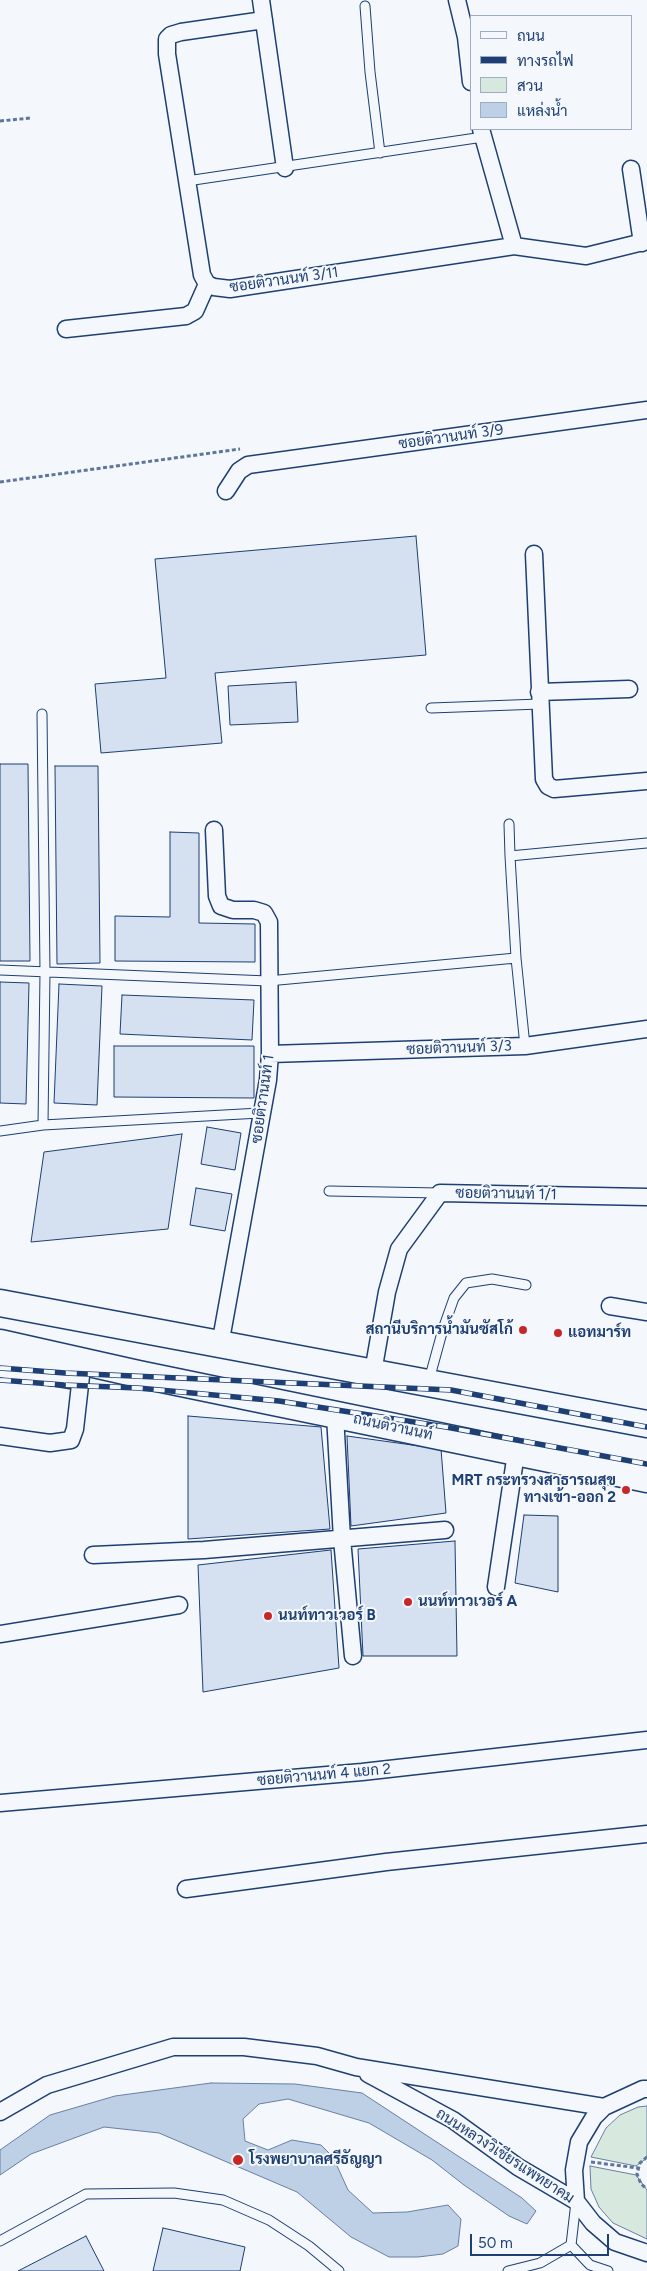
<!DOCTYPE html>
<meta charset="utf-8">
<style>
body{margin:0}
#map{position:relative;width:647px;height:2271px;overflow:hidden;background:#f4f7fb;font-family:Figtree,Sarabun,sans-serif}
canvas{display:block}
.legend{position:absolute;left:470px;top:15px;width:162px;height:115px;box-sizing:border-box;background:#f4f7fb;border:1px solid #9eadc5;margin:0;padding:6px 9px;list-style:none;font-size:15px;color:#1d3f73}
.legend li{display:flex;align-items:center;gap:10px;height:25px}
.legend b{width:25px;border:1px solid #9eadc5}
.scale{position:absolute;left:470px;top:2234px;width:139px;height:22px;box-sizing:border-box;border:2px solid #1d3f73;border-top:0;padding-left:6px;font-size:15px;line-height:18px;white-space:nowrap;color:#1d3f73;-webkit-text-stroke:4px #f4f7fb;paint-order:stroke}
</style>
<div id="map">
<canvas width="647" height="2271"></canvas>
<ul class="legend">
<li><b style="height:6px;background:#f4f7fb"></b>ถนน</li>
<li><b style="height:6px;background:#1d3f73"></b>ทางรถไฟ</li>
<li><b style="height:14px;background:#d7e8df"></b>สวน</li>
<li><b style="height:14px;background:#bed0e5"></b>แหล่งน้ำ</li>
</ul>
<div class="scale">50 m</div>
</div>
<script>
const ctx = document.querySelector('canvas').getContext('2d');
ctx.lineJoin = 'round';
function fill(path, color) {
  ctx.fillStyle = color;
  ctx.fill(path, 'evenodd');
}
function poly(rows) {
  const path = new Path2D();
  for (const r of rows) {
    path.moveTo(r[0], r[1]);
    for (let i = 2; i < r.length; i += 2) path.lineTo(r[i], r[i + 1]);
  }
  return path;
}
function stroke(path, color, width, dash) {
  ctx.strokeStyle = color;
  ctx.lineWidth = width;
  ctx.lineCap = dash ? 'butt' : 'round';
  ctx.setLineDash(dash || []);
  ctx.stroke(path);
}
function label(font, color, halo, rows, align = 'center') {
  ctx.font = font + ' Figtree,Sarabun,sans-serif';
  ctx.lineWidth = 4;
  ctx.setLineDash([]);
  ctx.textBaseline = 'middle';
  ctx.strokeStyle = halo;
  ctx.fillStyle = color;
  for (const [text, x, y, turn = 0] of rows) {
    ctx.save();
    ctx.translate(x, y);
    ctx.rotate((+turn || 0) * Math.PI / 180);
    ctx.textAlign = isNaN(turn) ? turn : align;
    if (halo) ctx.strokeText(text, 0, 0);
    ctx.fillText(text, 0, 0);
    ctx.restore();
  }
}
const green = poly([
 [647,2106,647,2158,636,2166,591,2157,606,2128,620,2115,638,2107,647,2106],
 [590,2166,636,2175,647,2190,647,2239,613,2223,599,2207,591,2189,590,2166]
]);
const water = poly([
 [211,2083,295,2084,362,2093,522,2198,536,2211,527,2224,509,2216,464,2185,432,2160,369,2123,288,2099,259,2104,243,2119,245,2141,268,2150,292,2140,321,2145,333,2157,348,2190,373,2213,407,2212,448,2205,461,2219,458,2246,443,2254,418,2257,389,2257,351,2237,297,2192,159,2133,104,2127,31,2154,0,2175,0,2150,50,2115,115,2096,211,2083]
]);
const building = poly([
 [416,536,426,655,215,673,222,743,101,753,95,684,166,678,155,559,416,536],
 [296,682,298,722,230,725,228,686,296,682],
 [0,764,28,764,30,961,0,961,0,764],
 [55,766,98,766,100,963,57,964,55,766],
 [170,832,199,833,199,923,255,924,255,962,115,961,115,916,170,917,170,832],
 [0,982,29,983,26,1104,0,1103,0,982],
 [59,984,102,986,97,1105,54,1103,59,984],
 [122,995,254,1000,252,1040,120,1034,122,995],
 [114,1046,254,1046,254,1098,114,1097,114,1046],
 [207,1127,241,1133,235,1170,201,1164,207,1127],
 [182,1134,168,1229,31,1242,44,1152,182,1134],
 [196,1188,232,1194,225,1231,190,1225,196,1188],
 [188,1416,321,1427,330,1529,188,1539,188,1416],
 [347,1436,441,1449,446,1513,351,1526,347,1436],
 [524,1515,558,1516,558,1592,515,1583,524,1515],
 [455,1541,457,1656,363,1656,358,1549,455,1541],
 [331,1550,339,1668,203,1692,198,1565,331,1550],
 [163,2228,245,2247,240,2271,153,2271,163,2228],
 [86,2236,104,2271,18,2271,86,2236]
]);
const path = poly([
 [0,121,31,118],
 [0,482,240,449],
 [647,2157,640,2163,637,2174,641,2184,647,2189],
 [591,2162,638,2168]
]);
const lane = poly([
 [365,6,370,72,380,153],
 [187,181,483,137],
 [431,708,540,704],
 [42,714,45,972,43,1125],
 [509,824,510,856],
 [0,970,268,981,516,958],
 [525,1046,516,958,510,856,647,843],
 [0,1131,43,1125,260,1113],
 [329,1191,440,1193],
 [429,1380,443,1329,454,1298,466,1283,492,1279,526,1285],
 [576,2202,571,2245,590,2265,608,2271],
 [0,2241,86,2194,174,2193,223,2200,269,2220,309,2246,339,2271],
 [508,2271,540,2263,571,2245]
]);
const street = poly([
 [261,0,285,168],
 [457,0,466,37,471,82],
 [264,20,181,32,171,35,167,39,167,54,202,275,207,284,214,287,230,289,514,246,586,256,647,241],
 [481,129,514,246],
 [631,169,642,243],
 [66,329,186,316,195,311,207,284],
 [226,491,239,471,248,465,647,410],
 [534,554,544,779,548,786,554,789,647,781],
 [539,692,629,689],
 [214,830,217,896,221,906,233,910,254,910,264,913,269,922,270,1054,268,1080,220,1345],
 [270,1054,525,1046,647,1029],
 [610,1306,647,1312],
 [373,1372,387,1292,399,1249,440,1193,647,1197],
 [335,1415,342,1539,353,1656],
 [0,1436,50,1443,71,1440,75,1429,81,1376],
 [93,1555,204,1550,445,1530],
 [496,1587,516,1453],
 [0,1634,179,1605],
 [0,1803,362,1772,647,1740],
 [186,1889,386,1862,647,1834],
 [368,2074,453,2120,518,2167,576,2201,593,2223,615,2242,647,2253],
 [0,2112,47,2085,173,2047,244,2047,317,2056,356,2067,604,2107,643,2089,647,2089],
 [576,2201,574,2170,579,2142,594,2117,604,2107]
]);
const primary = poly([
 [0,1303,647,1424],
 [0,1343,138,1374,647,1479],
 [0,1364,70,1375]
]);
const rail = poly([
 [0,1368,65,1373,451,1390,647,1427],
 [0,1380,64,1385,138,1388,279,1401,446,1427,647,1464]
]);
const markers = [
 [523,1330,5,"#c62828"],
 [558,1333,5,"#c62828"],
 [626,1490,5,"#c62828"],
 [408,1602,5,"#c62828"],
 [268,1616,5,"#c62828"],
 [238,2160,6,"#c62828"]
];
const streetNames = [
 ["ซอยติวานนท์ 3/11",284,280,-8],
 ["ซอยติวานนท์ 3/9",451,437,-8],
 ["ซอยติวานนท์ 3/3",459,1048,-2],
 ["ซอยติวานนท์ 1",263,1099,-82],
 ["ซอยติวานนท์ 1/1",506,1194,1],
 ["ถนนติวานนท์",393,1427,12],
 ["ซอยติวานนท์ 4 แยก 2",324,1775,-5],
 ["ถนนหลวงวิเชียรแพทยาคม",505,2156,33]
];
const poiNames = [
 ["สถานีบริการน้ำมันซัสโก้",513,1330,"right"],
 ["แอทมาร์ท",568,1333],
 ["MRT กระทรวงสาธารณสุข",616,1481,"right"],
 ["ทางเข้า-ออก 2",616,1498,"right"],
 ["นนท์ทาวเวอร์ A",418,1602],
 ["นนท์ทาวเวอร์ B",278,1616],
 ["โรงพยาบาลศรีธัญญา",249,2160]
];
fill(green, '#d7e8df');
stroke(green, '#687fa3', 1);
fill(water, '#bed0e5');
stroke(water, '#687fa3', 1);
fill(building, '#d5e0f0');
stroke(building, '#1d3f73', 1);
stroke(lane, '#1d3f73', 11);
stroke(street, '#1d3f73', 19);
stroke(primary, '#1d3f73', 29);
stroke(path, '#5e769c', 3, [4, 2.5]);
stroke(lane, '#f4f7fb', 9);
stroke(street, '#f4f7fb', 16);
stroke(primary, '#f4f7fb', 26);
stroke(rail, '#1d3f73', 5.5);
stroke(rail, '#f4f7fb', 4, [11]);
for (const [x, y, r, color] of markers) {
  const dot = new Path2D();
  dot.arc(x, y, r, 0, 2 * Math.PI);
  ctx.fillStyle = color;
  ctx.fill(dot);
  stroke(dot, '#f4f7fb', 2);
}
label('15px', '#1d3f73', '#f4f7fb', streetNames);
label('bold 15px', '#1d3f73', '#f4f7fb', poiNames, 'left');
</script>
